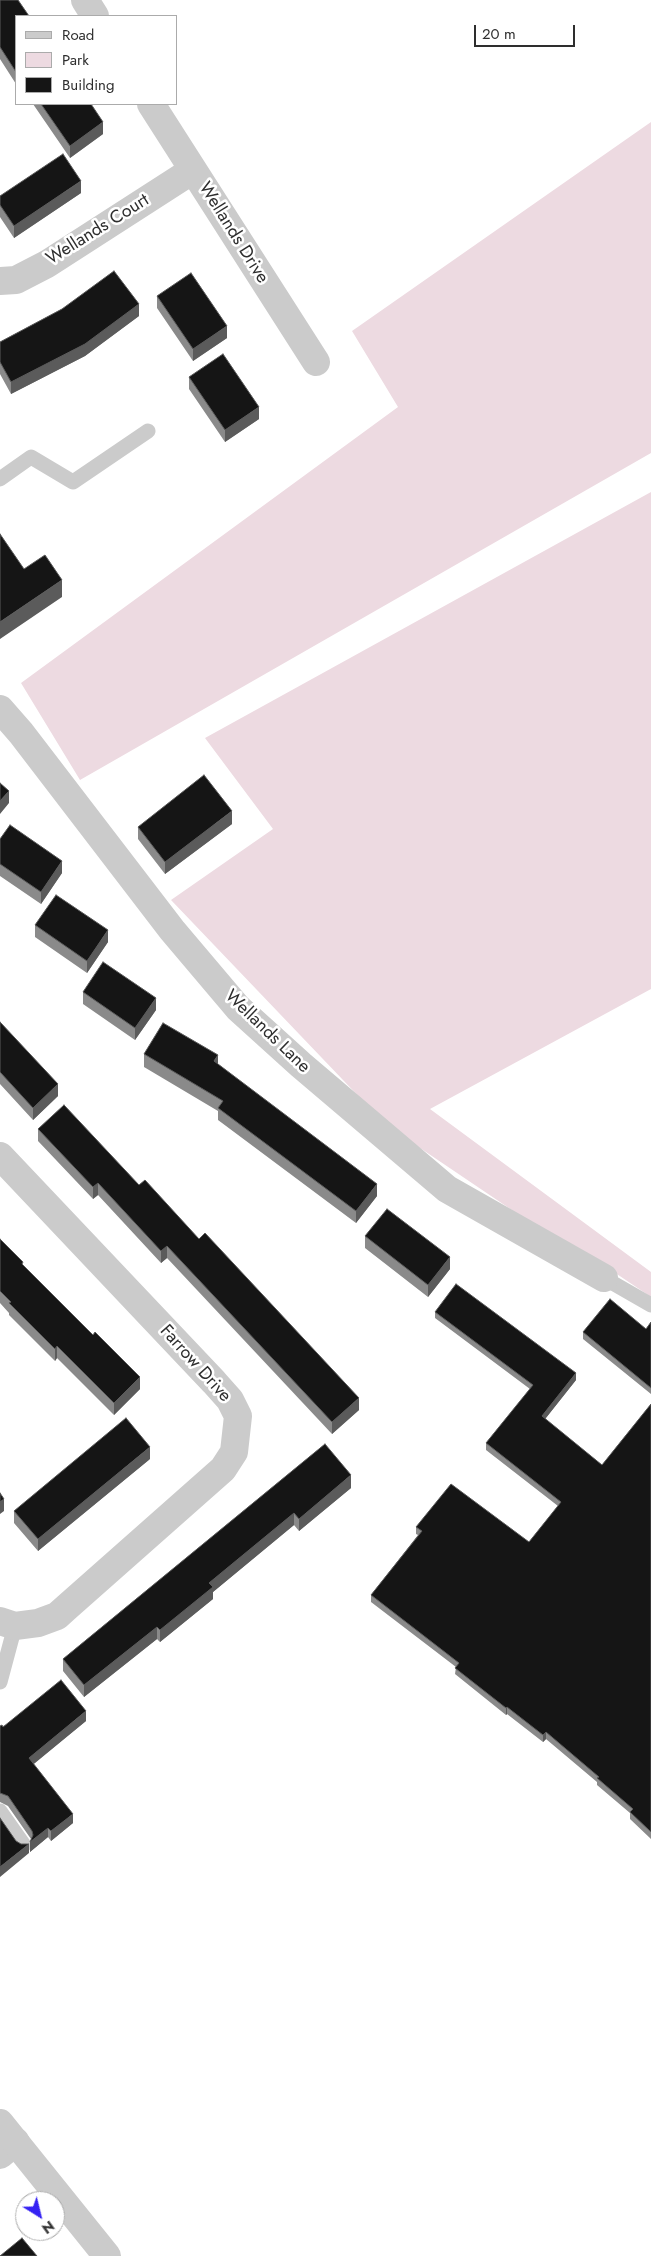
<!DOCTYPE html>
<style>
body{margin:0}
#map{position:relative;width:651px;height:2256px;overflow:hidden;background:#fff;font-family:Jost,sans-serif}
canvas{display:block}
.legend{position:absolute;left:15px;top:15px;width:162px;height:90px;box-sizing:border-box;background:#fff;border:1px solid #ababab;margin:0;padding:6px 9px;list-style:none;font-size:15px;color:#2e2e2e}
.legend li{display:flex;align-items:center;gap:10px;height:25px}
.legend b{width:25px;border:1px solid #ababab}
.north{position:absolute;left:15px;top:2191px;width:50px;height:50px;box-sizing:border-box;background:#fff;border:1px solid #ababab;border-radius:50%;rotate:144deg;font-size:14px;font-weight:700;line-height:20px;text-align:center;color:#2e2e2e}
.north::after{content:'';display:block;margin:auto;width:18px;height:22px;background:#3522f3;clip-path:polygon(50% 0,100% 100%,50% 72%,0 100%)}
.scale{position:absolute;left:474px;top:25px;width:101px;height:22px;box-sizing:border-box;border:2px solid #2e2e2e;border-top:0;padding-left:6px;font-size:15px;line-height:18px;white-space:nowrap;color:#2e2e2e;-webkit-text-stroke:4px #fff;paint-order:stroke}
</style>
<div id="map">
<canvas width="651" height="2256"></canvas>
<ul class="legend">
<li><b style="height:6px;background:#cbcbcb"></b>Road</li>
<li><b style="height:14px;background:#eddae1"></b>Park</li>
<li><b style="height:14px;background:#151515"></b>Building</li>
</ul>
<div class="north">N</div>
<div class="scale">20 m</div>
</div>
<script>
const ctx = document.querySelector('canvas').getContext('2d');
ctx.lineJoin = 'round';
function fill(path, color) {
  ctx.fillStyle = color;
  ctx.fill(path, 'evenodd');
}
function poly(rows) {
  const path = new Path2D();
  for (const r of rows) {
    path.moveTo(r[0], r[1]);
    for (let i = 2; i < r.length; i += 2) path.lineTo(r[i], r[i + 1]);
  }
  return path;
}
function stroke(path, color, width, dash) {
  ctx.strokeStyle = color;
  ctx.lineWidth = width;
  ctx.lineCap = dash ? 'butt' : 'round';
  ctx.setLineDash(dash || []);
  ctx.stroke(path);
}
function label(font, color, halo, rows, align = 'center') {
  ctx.font = font + ' Jost,sans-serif';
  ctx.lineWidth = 5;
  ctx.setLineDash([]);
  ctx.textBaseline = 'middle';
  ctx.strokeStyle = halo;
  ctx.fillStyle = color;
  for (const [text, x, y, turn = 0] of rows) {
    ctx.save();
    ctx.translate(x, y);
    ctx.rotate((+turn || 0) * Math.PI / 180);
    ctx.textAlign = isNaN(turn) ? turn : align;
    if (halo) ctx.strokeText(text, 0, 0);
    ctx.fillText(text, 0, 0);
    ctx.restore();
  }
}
const green = poly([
 [651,122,651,453,80,780,21,683,398,407,352,331],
 [651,492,651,989,430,1109,651,1272,651,1297,599,1262,537,1227,386,1125,171,900,273,829,205,738]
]);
const service = poly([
 [0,479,31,457,73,482,148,431],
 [604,1278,651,1305],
 [0,1682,15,1626],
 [0,1811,24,1845]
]);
const minor = poly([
 [85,0,95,16],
 [151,104,316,362],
 [0,281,16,280,47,264,193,170],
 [0,709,21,733,172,930,238,1008,301,1065,447,1189,604,1278],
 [0,1156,214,1382,230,1400,238,1416,234,1452,223,1469,67,1607,57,1616,38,1623,15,1626,0,1621],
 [0,2155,16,2142]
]);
const tertiary = poly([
 [0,2123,107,2256]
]);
const wall = poly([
 [0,0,16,16,16,84,0,59],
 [33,104,91,104,103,134,70,158],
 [81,193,14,238,0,217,0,196],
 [157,296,227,338,193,361,157,308],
 [62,309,139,316,85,356,11,394,0,374,0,342],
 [189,377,259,419,225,442,189,389],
 [232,824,165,874,138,839,138,827],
 [0,839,62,873,41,904,0,876],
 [35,925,108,942,87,973,35,937],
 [83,992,156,1010,135,1040,83,1004],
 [0,1022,58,1096,33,1120,0,1084],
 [144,1054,218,1064,377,1196,356,1223,218,1120,218,1111,144,1067],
 [38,1129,139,1185,199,1239,359,1410,332,1434,167,1258,161,1263,98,1195,93,1199,38,1141],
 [365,1236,450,1269,428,1297,365,1248],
 [0,1239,23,1265,140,1389,114,1415,57,1358,55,1361,9,1315,9,1313,0,1303],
 [435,1312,576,1380,545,1419,602,1465,651,1404,651,1839,630,1819,630,1813,597,1785,597,1782,546,1739,543,1742,507,1714,506,1715,455,1674,456,1667,371,1602,371,1595,418,1535,416,1534,416,1527,529,1542,558,1506,486,1450,486,1443,530,1389,435,1318],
 [651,1322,651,1394,583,1339,583,1332,646,1329],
 [325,1444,351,1488,299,1531,294,1525,213,1592,213,1599,160,1642,157,1639,84,1697,63,1671,63,1659],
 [150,1459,38,1551,14,1523,14,1511],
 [86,1721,33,1764,73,1823,51,1841,48,1837,30,1852,31,1839,8,1806,0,1802,0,1726]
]);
const shadedWall = poly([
 [103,122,103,134,70,158,70,146],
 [81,181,81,193,14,238,14,226],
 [139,304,139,316,85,356,11,394,11,382],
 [227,326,227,338,193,361,193,349],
 [259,407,259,419,225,442,225,430],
 [62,580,62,597,0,639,0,622],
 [9,791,9,803,0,814,0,801],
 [232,811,232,824,165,874,165,862],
 [62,861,62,873,41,904,41,892],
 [108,930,108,942,87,973,87,961],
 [156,998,156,1010,135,1040,135,1028],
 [218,1055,218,1067,214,1061],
 [58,1084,58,1096,33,1120,33,1108],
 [98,1183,98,1195,93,1199,93,1187],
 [377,1184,377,1196,356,1223,356,1211],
 [167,1246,167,1258,161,1263,161,1251],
 [450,1257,450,1269,428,1297,428,1285],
 [57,1346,57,1358,55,1361,55,1349],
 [576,1373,576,1380,542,1423,542,1416],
 [140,1377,140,1389,114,1415,114,1403],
 [359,1398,359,1410,332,1434,332,1422],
 [150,1447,150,1459,38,1551,38,1539],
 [351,1475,351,1488,299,1531,299,1519],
 [4,1499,4,1511,0,1514,0,1502],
 [294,1513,294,1525,213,1592,213,1599,160,1642,160,1630,209,1583],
 [157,1627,157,1639,84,1697,84,1685],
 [507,1707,507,1714,506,1715,506,1708],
 [86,1711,86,1721,29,1768,29,1758],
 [546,1732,546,1739,543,1742,543,1735],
 [73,1814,73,1823,51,1841,51,1831],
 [48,1828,48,1837,30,1852,30,1842],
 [29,1844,29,1853,0,1877,0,1867]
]);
const building = poly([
 [0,0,18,0,29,16,16,16,16,72,0,47,0,0],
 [41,104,91,104,103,122,70,146,41,104],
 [63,154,81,181,14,226,0,205,0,196,63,154],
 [114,271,139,304,85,344,11,382,0,362,0,342,62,309,114,271],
 [191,273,227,326,193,349,157,296,191,273],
 [223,354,259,407,225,430,189,377,223,354],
 [0,534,24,569,45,555,62,580,0,622,0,534],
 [204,775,232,811,165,862,138,827,204,775],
 [0,783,9,791,0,801,0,783],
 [10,825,62,861,41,892,0,864,0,839,10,825],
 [56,895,108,930,87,961,35,925,56,895],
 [103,962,156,998,135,1028,83,992,103,962],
 [0,1022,58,1084,33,1108,0,1072,0,1022],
 [163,1023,218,1055,214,1061,377,1184,356,1211,218,1108,223,1101,144,1054,163,1023],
 [64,1105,139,1185,145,1180,199,1239,205,1233,359,1398,332,1422,167,1246,161,1251,98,1183,93,1187,38,1129,64,1105],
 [387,1209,450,1257,428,1285,365,1236,387,1209],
 [0,1239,23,1262,22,1264,93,1335,95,1332,140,1377,114,1403,57,1346,55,1349,9,1303,11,1302,0,1291,0,1239],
 [456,1284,576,1373,542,1416,602,1465,651,1404,651,1832,630,1812,633,1809,597,1778,599,1777,546,1732,543,1735,507,1707,506,1708,455,1668,459,1663,371,1595,422,1531,416,1527,451,1484,529,1542,561,1502,486,1443,533,1385,435,1312,456,1284],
 [610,1299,646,1329,651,1322,651,1388,583,1332,610,1299],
 [126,1418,150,1447,38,1539,14,1511,126,1418],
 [325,1444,351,1475,299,1519,294,1513,209,1583,213,1587,160,1630,157,1627,84,1685,63,1659,325,1444],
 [0,1493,4,1499,0,1502,0,1493],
 [61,1680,86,1711,29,1758,73,1814,51,1831,48,1828,30,1842,33,1835,32,1831,8,1796,0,1793,0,1726,2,1725,3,1727,61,1680],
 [0,1818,16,1841,21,1844,29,1844,0,1867,0,1818],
 [22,2238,37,2256,0,2256,22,2238]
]);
const streetNames = [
 ["Wellands Court",98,230,-32],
 ["Wellands Drive",233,233,58],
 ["Wellands Lane",267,1032,44],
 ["Farrow Drive",195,1364,48]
];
fill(green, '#eddae1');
stroke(service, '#cbcbcb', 15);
stroke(minor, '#cbcbcb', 28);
stroke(tertiary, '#cbcbcb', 28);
fill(wall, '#8a8a8a');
fill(shadedWall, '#5b5b5b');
fill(building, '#151515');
stroke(building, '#5b5b5b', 1);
label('18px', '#2e2e2e', '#fff', streetNames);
</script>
